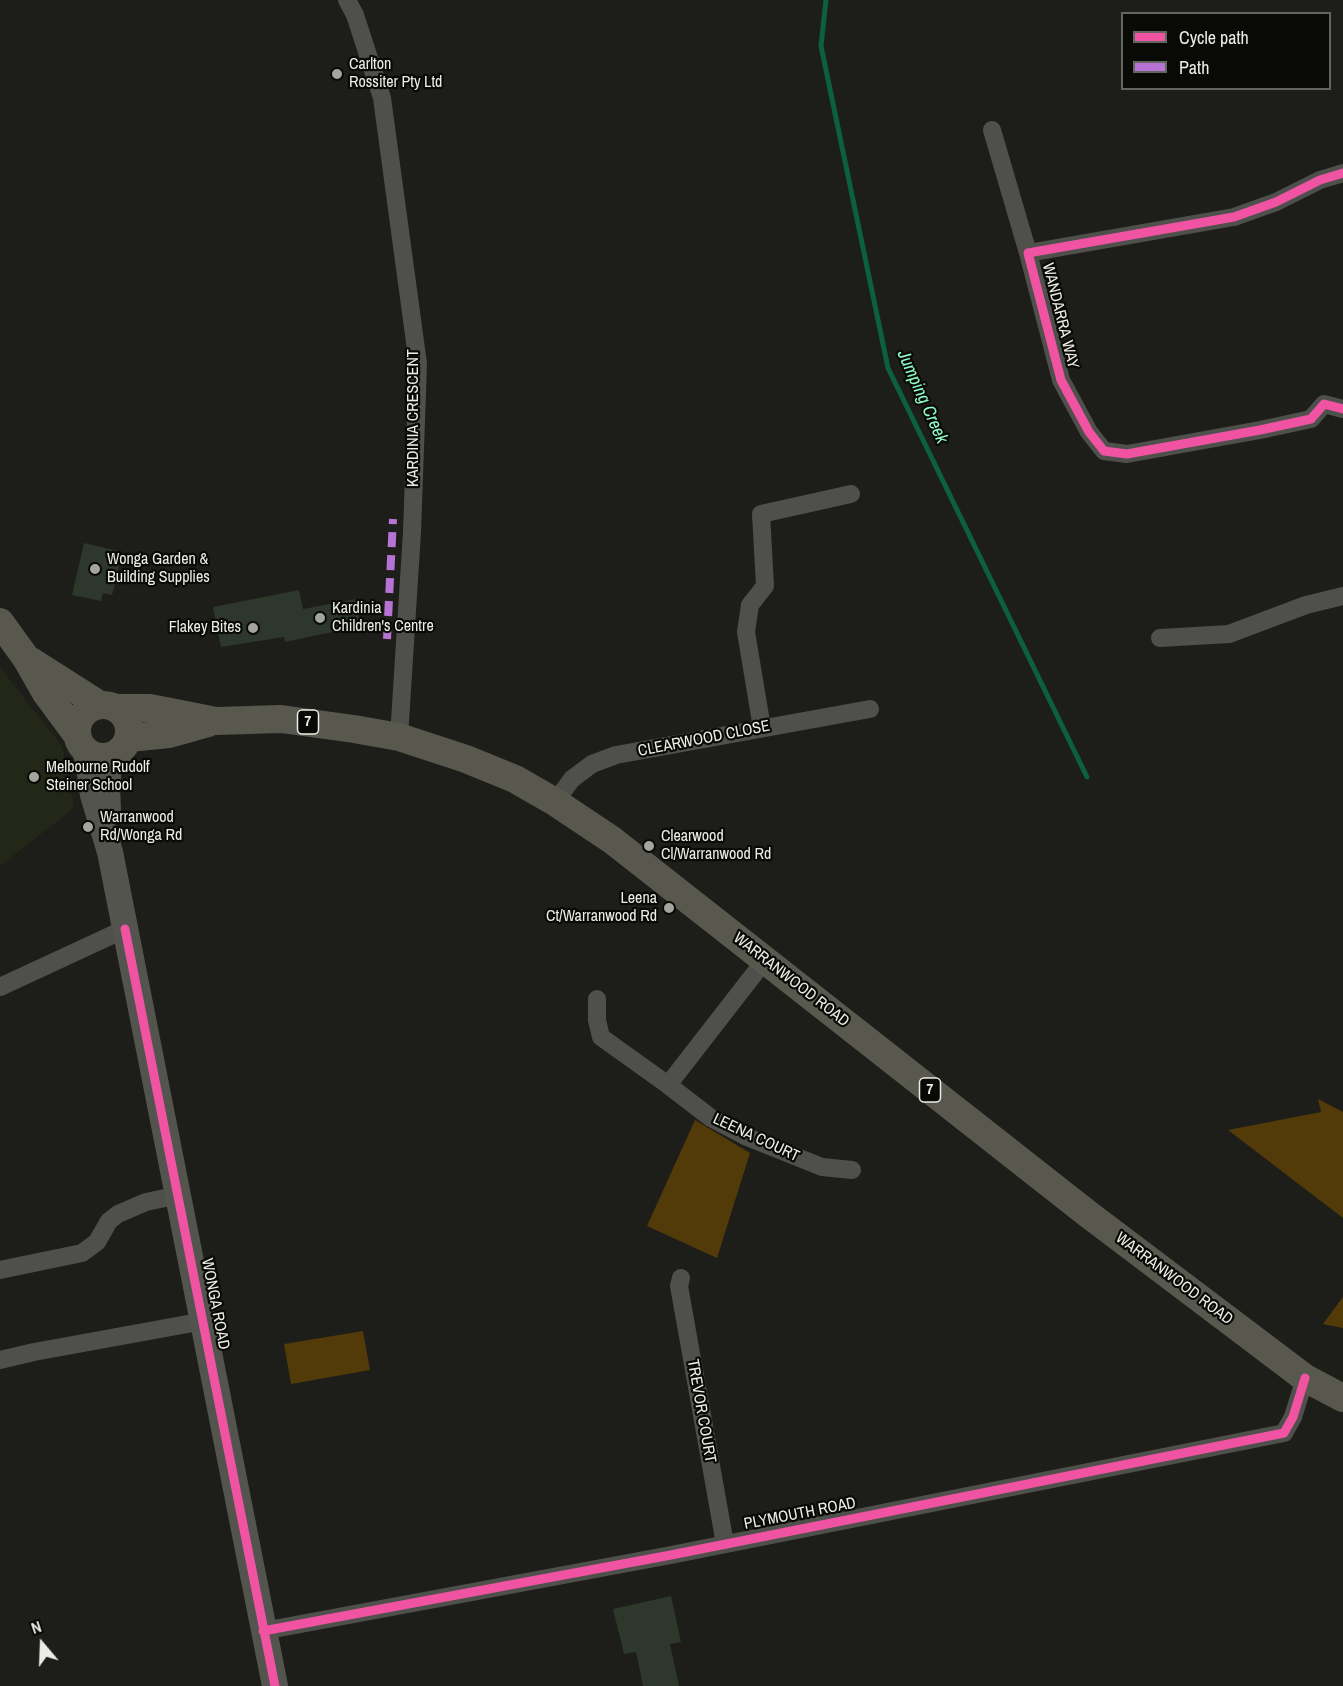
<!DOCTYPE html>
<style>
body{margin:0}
#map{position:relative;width:1343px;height:1686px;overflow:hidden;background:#1d1e19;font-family:"Archivo Narrow",sans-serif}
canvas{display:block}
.legend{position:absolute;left:1121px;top:12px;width:210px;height:78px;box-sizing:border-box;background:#090a06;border:2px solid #636560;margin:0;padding:8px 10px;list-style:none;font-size:18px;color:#ebede6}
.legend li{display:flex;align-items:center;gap:12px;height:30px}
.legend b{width:30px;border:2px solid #636560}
.north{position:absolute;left:12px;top:1614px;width:60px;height:60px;-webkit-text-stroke:4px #090a06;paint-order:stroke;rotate:341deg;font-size:16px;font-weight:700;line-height:24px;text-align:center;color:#ebede6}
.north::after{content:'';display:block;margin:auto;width:21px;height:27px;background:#ebede6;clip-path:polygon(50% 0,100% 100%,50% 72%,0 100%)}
</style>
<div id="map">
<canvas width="1343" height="1686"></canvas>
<ul class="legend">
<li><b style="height:8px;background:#f153a3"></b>Cycle path</li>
<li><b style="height:8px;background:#b673d3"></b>Path</li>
</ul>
<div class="north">N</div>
</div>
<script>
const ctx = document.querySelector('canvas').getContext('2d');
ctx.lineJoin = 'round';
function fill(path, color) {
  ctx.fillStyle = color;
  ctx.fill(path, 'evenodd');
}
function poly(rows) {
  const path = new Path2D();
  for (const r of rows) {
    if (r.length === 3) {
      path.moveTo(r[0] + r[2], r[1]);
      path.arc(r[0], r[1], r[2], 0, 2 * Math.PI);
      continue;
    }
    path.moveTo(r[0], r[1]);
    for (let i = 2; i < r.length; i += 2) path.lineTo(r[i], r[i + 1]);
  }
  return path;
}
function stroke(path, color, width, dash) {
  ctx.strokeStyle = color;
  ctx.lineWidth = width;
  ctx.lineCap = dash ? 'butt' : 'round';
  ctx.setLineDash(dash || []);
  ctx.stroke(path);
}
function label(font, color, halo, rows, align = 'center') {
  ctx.font = font + ' "Archivo Narrow",sans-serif';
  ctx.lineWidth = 4.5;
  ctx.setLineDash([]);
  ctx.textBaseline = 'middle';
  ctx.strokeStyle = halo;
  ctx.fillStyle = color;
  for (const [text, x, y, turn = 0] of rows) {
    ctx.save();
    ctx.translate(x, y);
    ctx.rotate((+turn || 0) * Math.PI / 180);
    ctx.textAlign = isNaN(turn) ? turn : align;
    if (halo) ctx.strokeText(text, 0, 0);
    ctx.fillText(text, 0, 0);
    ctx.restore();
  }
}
const built = poly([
 [0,667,62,746,74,808,0,866]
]);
const green = poly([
 [1318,1099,1343,1112,1343,1218,1228,1130,1321,1112],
 [695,1120,750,1153,717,1258,647,1226],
 [1343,1297,1343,1328,1323,1324],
 [363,1331,370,1370,291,1384,284,1344]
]);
const stream = poly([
 [826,0,821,46,888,368,1087,777]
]);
const building = poly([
 [84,543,118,551,121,558,112,595,103,593,101,601,72,595],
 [299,590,303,609,356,599,361,626,285,642,284,637,221,647,213,607],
 [671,1596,681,1642,670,1644,679,1686,643,1686,636,1652,624,1654,613,1609]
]);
const street = poly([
 [347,0,355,15,382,98,418,364,412,532,399,737],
 [992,130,1028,253],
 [1343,173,1320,180,1276,202,1234,217,1028,253,1061,380,1089,432,1104,451,1127,454,1260,430,1311,419,1324,404,1343,409],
 [1160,638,1229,634,1306,605,1343,596],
 [762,728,746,632,750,605,765,586,761,514,851,494],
 [555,802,572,779,592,764,616,755,870,709],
 [0,987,125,929],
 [597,999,597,1020,601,1037,668,1085,711,1118,747,1137,822,1167,852,1170],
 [668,1085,765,960],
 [0,1270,82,1253,97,1242,109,1221,118,1214,146,1202,179,1195],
 [681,1278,679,1286,725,1544],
 [0,1360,34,1352,204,1321],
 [263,1631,671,1555,1284,1433,1293,1417,1305,1378]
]);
const secondary = poly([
 [85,750,88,761,93,795,110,852,275,1686],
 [108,810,107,786,110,757]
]);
const primary = poly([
 [0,622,26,658,46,693,77,735],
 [31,661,100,705],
 [103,731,26],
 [117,708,150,708,216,721,281,719,354,729,399,737,466,759,515,779,555,802,612,840,1088,1214,1305,1378,1343,1398],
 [129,738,169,734,208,723]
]);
const quiet = poly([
 [387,639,393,519]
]);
const cycleway = poly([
 [1343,173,1320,180,1276,202,1234,217,1028,253,1061,380,1089,432,1104,451,1127,454,1260,430,1311,419,1324,404,1343,409],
 [125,929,275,1686],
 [263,1631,671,1555,1284,1433,1293,1417,1305,1378]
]);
const markers = [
 [337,74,6,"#a3a59e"],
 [95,569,6,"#a3a59e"],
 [320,618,6,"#a3a59e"],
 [253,628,6,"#a3a59e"],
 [34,777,6,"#a3a59e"],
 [88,827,6,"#a3a59e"],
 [649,846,6,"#a3a59e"],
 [669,908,6,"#a3a59e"]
];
const shields = [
 [308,722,21],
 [930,1090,21]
];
const shieldNames = [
 ["7",308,722],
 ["7",930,1090]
];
const poiNames = [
 ["Carlton",349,65],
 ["Rossiter Pty Ltd",349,83],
 ["Wonga Garden &",107,560],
 ["Building Supplies",107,578],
 ["Kardinia",332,609],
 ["Children's Centre",332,627],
 ["Flakey Bites",241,628,"right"],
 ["Melbourne Rudolf",46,768],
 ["Steiner School",46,786],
 ["Warranwood",100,818],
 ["Rd/Wonga Rd",100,836],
 ["Clearwood",661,837],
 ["Cl/Warranwood Rd",661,855],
 ["Leena",657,899,"right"],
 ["Ct/Warranwood Rd",657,917,"right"]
];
const streetNames = [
 ["WANDARRA WAY",1060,316,76],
 ["KARDINIA CRESCENT",414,418,-90],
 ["CLEARWOOD CLOSE",704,739,-11],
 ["WARRANWOOD ROAD",791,980,38],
 ["LEENA COURT",756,1138,25],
 ["WARRANWOOD ROAD",1174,1279,37],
 ["WONGA ROAD",215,1304,79],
 ["TREVOR COURT",701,1411,80],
 ["PLYMOUTH ROAD",800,1514,-11]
];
const waterNames = [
 ["Jumping Creek",922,397,66]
];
fill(built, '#222717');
fill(green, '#533b09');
stroke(stream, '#0d5f41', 5);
fill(building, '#2e372b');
stroke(street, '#4f504c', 18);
stroke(secondary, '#53544d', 26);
stroke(primary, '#58584e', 28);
stroke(quiet, '#b673d3', 8, [15, 8]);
stroke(cycleway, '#f153a3', 9);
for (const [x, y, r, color] of markers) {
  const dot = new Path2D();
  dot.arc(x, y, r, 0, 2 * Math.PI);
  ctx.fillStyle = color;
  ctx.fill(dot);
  stroke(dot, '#090a06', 2);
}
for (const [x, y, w] of shields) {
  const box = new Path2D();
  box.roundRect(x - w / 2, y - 12, w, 24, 4.5);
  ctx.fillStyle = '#090a06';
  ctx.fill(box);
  stroke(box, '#ebede6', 1.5);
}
label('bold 15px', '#ebede6', null, shieldNames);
label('16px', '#ebede6', '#090a06', poiNames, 'left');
label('16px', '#ebede6', '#090a06', streetNames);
label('italic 18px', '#8ffcc9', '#090a06', waterNames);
</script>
